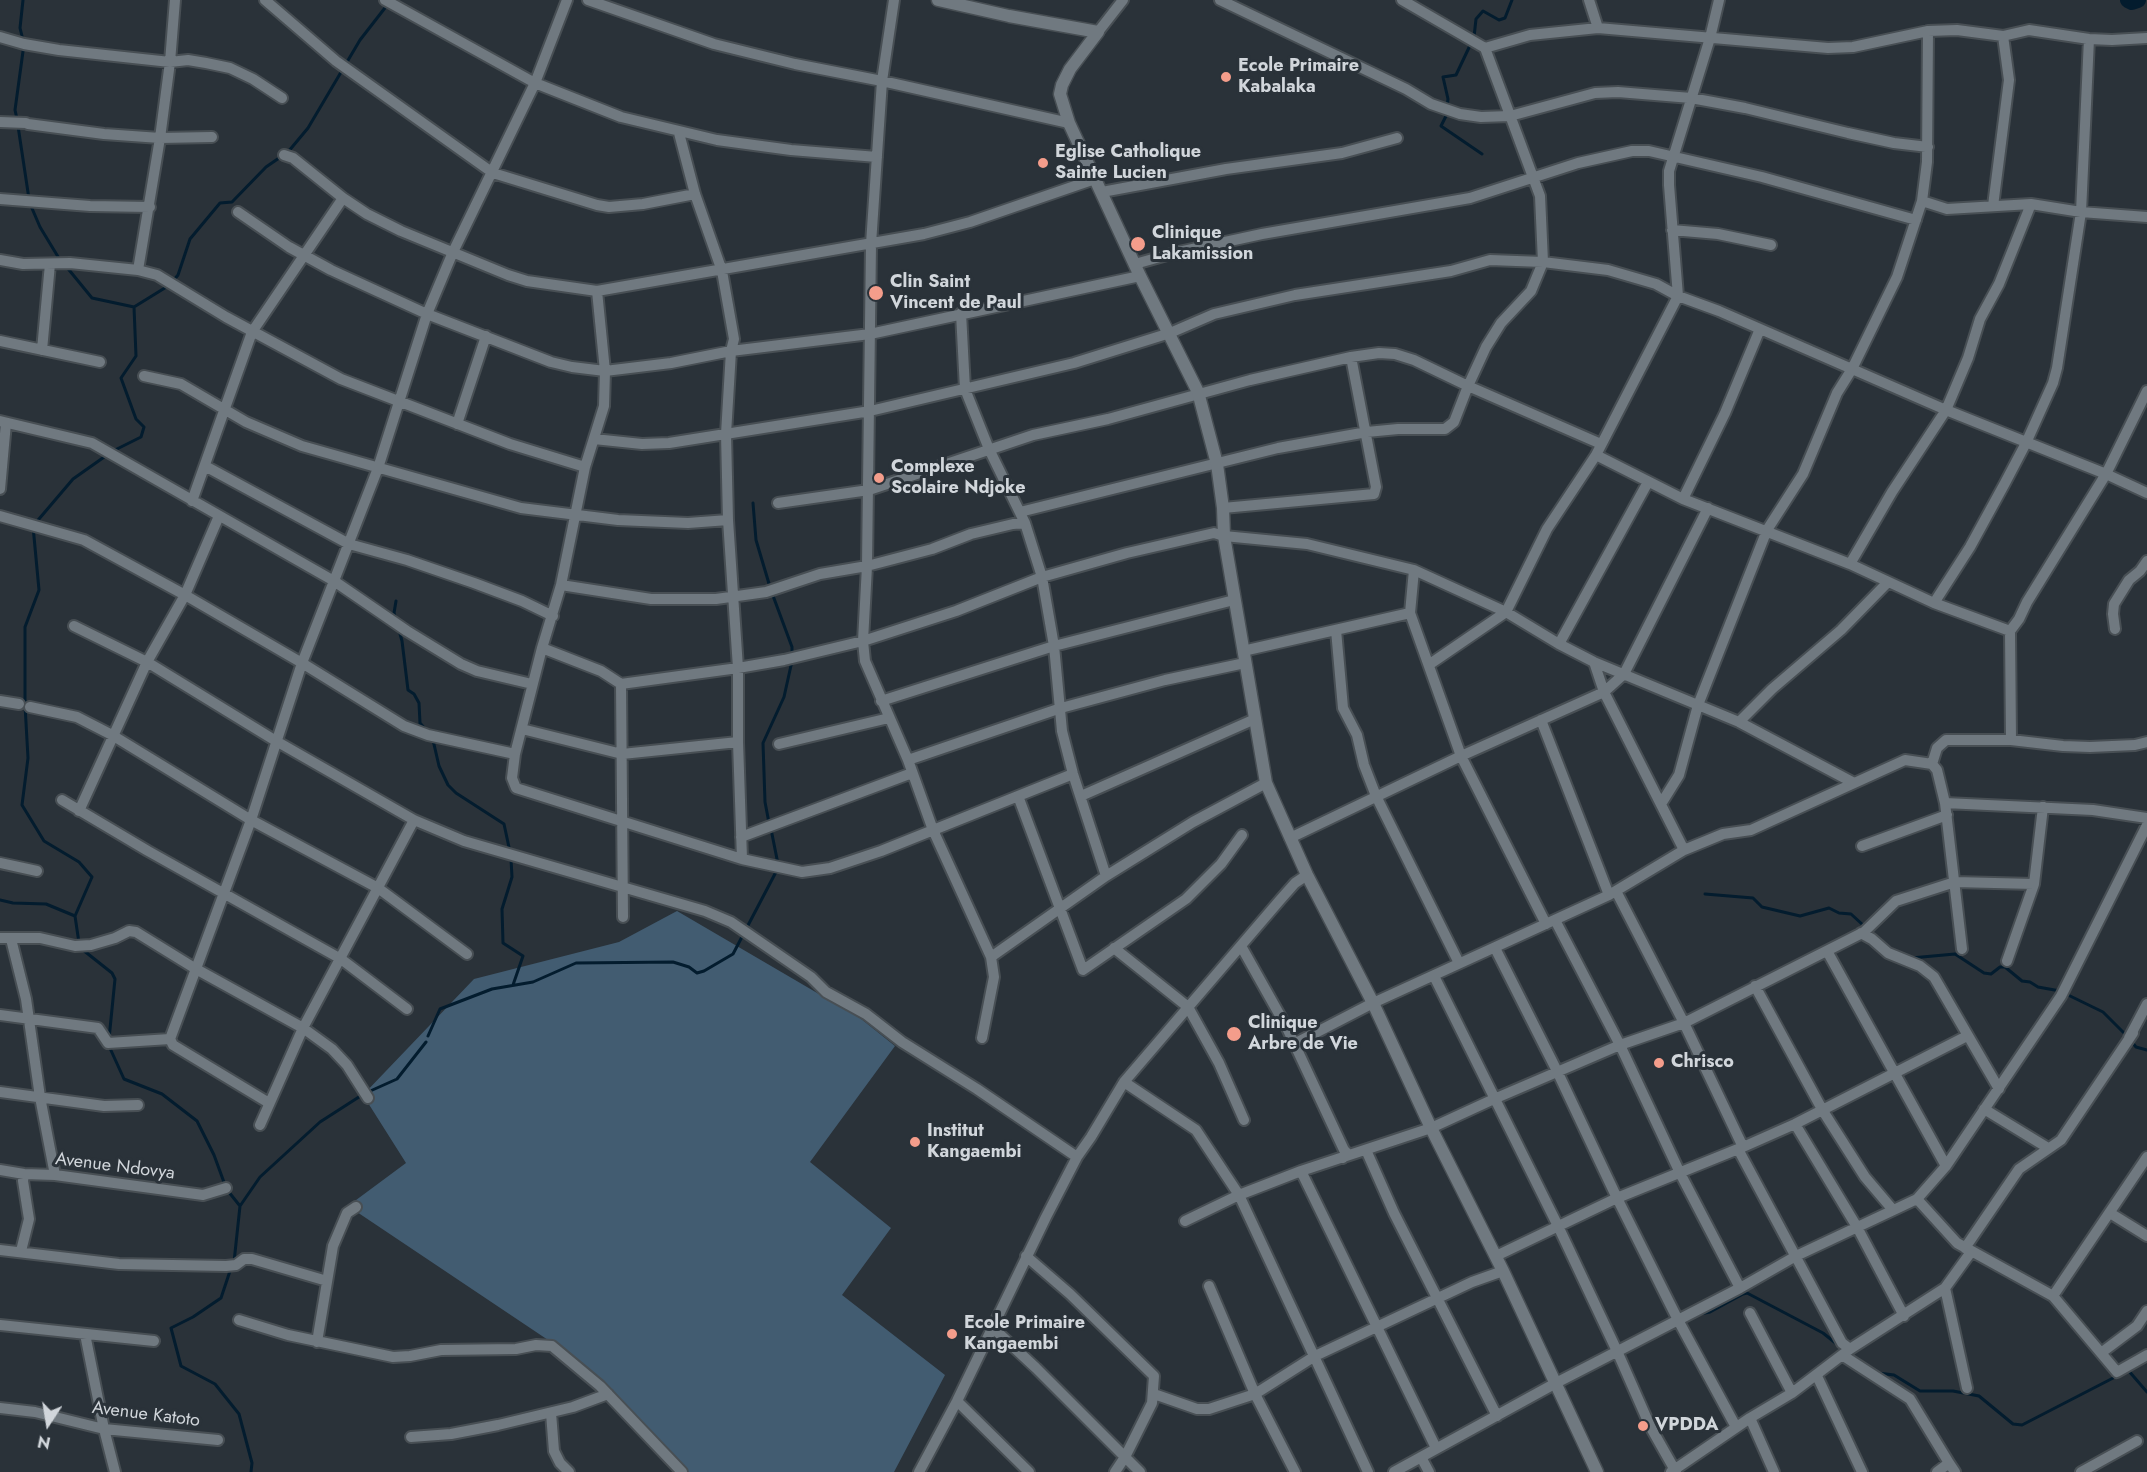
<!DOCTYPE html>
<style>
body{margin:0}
#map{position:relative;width:2147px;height:1472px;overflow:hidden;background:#2a3239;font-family:Jost,sans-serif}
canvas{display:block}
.north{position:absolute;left:18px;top:1394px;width:60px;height:60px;-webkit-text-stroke:4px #2a3239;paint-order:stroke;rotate:192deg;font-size:16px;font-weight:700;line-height:24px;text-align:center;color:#d1d6db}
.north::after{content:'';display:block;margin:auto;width:21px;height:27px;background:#d1d6db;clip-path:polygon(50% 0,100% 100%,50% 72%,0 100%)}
</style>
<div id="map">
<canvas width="2147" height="1472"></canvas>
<div class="north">N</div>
</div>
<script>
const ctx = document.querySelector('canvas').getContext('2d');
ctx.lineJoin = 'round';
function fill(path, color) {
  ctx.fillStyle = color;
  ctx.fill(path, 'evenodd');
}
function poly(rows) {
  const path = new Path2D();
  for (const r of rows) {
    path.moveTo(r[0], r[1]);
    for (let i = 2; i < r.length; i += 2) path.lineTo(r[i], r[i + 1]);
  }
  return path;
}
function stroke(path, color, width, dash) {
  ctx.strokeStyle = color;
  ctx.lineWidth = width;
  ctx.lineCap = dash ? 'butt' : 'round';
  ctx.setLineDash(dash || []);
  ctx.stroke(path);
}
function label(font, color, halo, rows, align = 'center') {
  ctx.font = font + ' Jost,sans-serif';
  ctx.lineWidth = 6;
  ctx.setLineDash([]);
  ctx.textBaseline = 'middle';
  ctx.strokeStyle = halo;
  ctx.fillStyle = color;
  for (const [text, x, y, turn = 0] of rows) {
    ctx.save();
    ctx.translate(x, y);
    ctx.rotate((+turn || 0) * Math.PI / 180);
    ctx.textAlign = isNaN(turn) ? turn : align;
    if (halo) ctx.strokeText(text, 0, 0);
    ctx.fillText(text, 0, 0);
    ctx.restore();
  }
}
const green = poly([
 [677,911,860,1018,895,1046,810,1162,891,1228,842,1295,945,1375,894,1472,684,1472,557,1346,348,1206,406,1163,363,1095,474,979,619,942]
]);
const stream = poly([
 [1447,107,1448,99,1443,77,1456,75,1474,37,1476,19,1483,11,1499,20,1505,18,1512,0],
 [1447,114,1441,126,1482,154],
 [17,119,15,110,24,44,20,28,23,0],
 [18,126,29,199],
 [288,152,308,128,360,40,388,4],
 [31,206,40,227,60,260],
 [65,265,92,298,134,307,168,286],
 [173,281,178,275,190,239,220,203,232,202,266,167,282,156],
 [113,451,141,437,144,427,136,419,121,378,136,356,134,307],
 [753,503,756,540,770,587],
 [772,593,792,647,792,655],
 [396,601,394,613,396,620],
 [399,630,402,641,408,690,414,694,419,703,420,723,426,730],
 [433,740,439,766,448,785,456,793,504,824,510,852],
 [769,823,765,802,763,743,784,697,792,661],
 [771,829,778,864],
 [511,859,512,877,502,909,503,943,523,956,513,985],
 [1705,894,1753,898,1762,907,1800,916,1829,908,1839,913,1851,914,1875,936],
 [0,900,13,903,46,904,75,916],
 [79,943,75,916,92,877,79,862,44,841,22,805,28,758,25,705,25,627,39,590,33,526,73,479,107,455],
 [83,950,112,973,115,979,109,1039],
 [1911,958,1955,954,1984,973,1991,974,2000,967,2005,967,2022,981,2030,982,2038,987,2060,991],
 [2066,994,2103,1012,2127,1036],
 [428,1036,440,1009,492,989,533,982,576,963,673,962,689,967,697,973,704,971,733,954,777,870],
 [2131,1041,2136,1047,2147,1050],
 [109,1046,124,1079,162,1094,197,1121,214,1155,225,1185],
 [368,1092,397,1079,426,1042],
 [228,1191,240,1206],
 [234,1262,240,1206,260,1177,320,1122,362,1095],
 [231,1268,221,1298,193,1317,171,1328,181,1366,215,1384,239,1414,252,1463,251,1472],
 [1700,1314,1710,1312,1743,1294,1747,1293,1823,1333,1838,1345],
 [2128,1370,2147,1392],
 [1878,1373,1894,1375,1920,1391,1953,1391,1979,1396,2013,1424,2022,1425,2117,1376]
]);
const river = poly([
 [2128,0,2132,2,2138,0]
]);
const minor = poly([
 [265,0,336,61,493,173,597,205,609,207,643,204,695,194],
 [385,0,535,83,621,117,717,140,791,150,877,157],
 [588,0,714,44,795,64,882,81,1069,123],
 [894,0,882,81,871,244,867,566,863,641,865,661,908,760,933,830,991,957,994,977,982,1038],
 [1220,0,1406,89,1431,104,1460,114,1481,117,1510,116,1595,93,1618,92,1691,98,1745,108,1848,133,1894,143,1928,147],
 [1589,0,1598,28],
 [1098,32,1123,0],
 [0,37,24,44,59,50,170,62,188,60,206,63,230,68,253,79,282,98],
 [1485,48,1530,35,1598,28,1828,48,1853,47,1928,31,1957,30,2003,36,2029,30,2089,39,2112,40,2147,38],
 [0,122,26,123,28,124,104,134,160,138,212,137],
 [679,133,695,194,722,271,734,339,731,351,726,434,728,520,738,668,738,742,742,859],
 [284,155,293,158,343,198,367,214,401,231,508,275,527,281,597,291,924,234,970,222,1095,179],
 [1102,192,1226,169,1342,153,1397,138],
 [0,199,90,206,150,207],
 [1922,201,1947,209,2031,204,2081,212,2147,217],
 [1993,206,2009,80,2003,36],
 [238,212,289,247,331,270,427,314,551,362,572,367,605,371,671,363,731,351,870,334,1140,276],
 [1672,230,1718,234,1771,245],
 [0,260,23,264,70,263,138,270,157,275,226,317,341,379,510,444,585,467],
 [1135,264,1174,253,1262,234,1470,198,1578,163,1632,151,1649,151,1762,177,1916,220],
 [138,270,160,138,170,62,175,0],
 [597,291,605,371,604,406,585,467,561,585,542,648,515,754,512,778,516,788,742,859,802,872,830,868,881,851,1073,774],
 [961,313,965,389,989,449,1025,523,1042,577,1054,646,1062,731,1073,774,1106,876],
 [0,341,100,362],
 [42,350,50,264],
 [144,376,181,384,246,422,302,446,521,508,618,520,688,523,728,520],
 [0,421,92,443,334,581,407,631,461,664,477,671,532,684],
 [457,424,486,336],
 [594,439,642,444,669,443,870,411,1074,363,1170,333,1214,314,1295,295,1451,271,1490,260,1543,262,1608,270,1656,284,1678,296,1719,311,1946,410,2106,474,2147,493],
 [1596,455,1683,499,1850,564,1934,603,2010,631,2019,619,2027,602,2106,474,2147,391],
 [205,466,349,544,407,560,474,583,522,601,553,616],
 [0,489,6,423],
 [1683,499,1725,413,1760,329],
 [192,501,252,332,343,198],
 [778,503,869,490,1033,435,1108,419,1250,380,1351,357,1379,353,1395,354,1414,360,1468,386,1601,444],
 [1223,508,1374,494,1376,487,1351,357],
 [1020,512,1278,448,1367,432,1398,429,1445,429,1454,422,1468,386,1486,347,1501,323,1531,291,1543,262,1540,196,1485,48,1402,0],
 [0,516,84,540,185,595,302,663,404,726,428,735,515,754],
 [1850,564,1892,492,1946,410,1968,358,1980,319,1999,284,2031,204],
 [1414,570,1410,613,1461,756,1546,924],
 [561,585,651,599,716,599,766,592,820,574,867,566,932,549,971,534,1013,524,1025,523],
 [1934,603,1970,547,2005,483,2026,443,2053,383,2057,368,2081,212,2089,39],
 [74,626,147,662,276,741,414,820,464,841,705,911,731,922,811,977,826,992,866,1014,902,1042,977,1089,1077,1157],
 [2115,629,2113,614,2114,604,2129,580,2140,571,2147,561],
 [1336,630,1343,708,1357,735,1364,765,1376,796,1459,963],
 [2010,631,2011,740],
 [1559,644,1648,482],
 [542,648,601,671,621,684,738,668,784,660,863,641,956,611,1042,577,1127,553,1214,533,1224,536,1307,544,1414,570,1506,612,1559,644,1594,662,1739,722,1854,783],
 [1243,651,1410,613],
 [1594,662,1604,692,1684,850],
 [1430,664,1506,612,1547,529,1596,455,1678,296,1669,185,1669,171,1710,38,1719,0],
 [621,684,623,917],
 [0,701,19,704],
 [881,701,1054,646,1234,600],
 [30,707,77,717,112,735,251,820,378,888,467,954],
 [1541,720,1609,895],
 [1739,722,1772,689,1841,630,1888,582],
 [522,729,622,754,738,742],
 [779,744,889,718],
 [908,760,1061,708,1165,680,1245,663],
 [1932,764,1937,748,1946,740,2011,740,2063,746,2090,747,2135,745,2147,742],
 [1018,796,1083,970,1186,899,1221,864,1242,835],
 [1081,796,1255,719],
 [62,800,148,851,341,959,407,1009],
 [1945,803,1962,949],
 [1661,804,1679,775,1698,705,1767,530,1803,474,1837,393,1852,369,1897,277,1922,201,1927,162,1928,31],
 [79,811,147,662,185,595,219,516],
 [741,837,912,773],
 [1290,838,1461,756,1604,692,1624,674,1708,508],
 [1862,846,1947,815],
 [0,863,37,871],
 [1616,891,1684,1023,1743,1147],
 [1555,920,1620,1045,1680,1173,1740,1288],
 [1861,933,1872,939,1888,953,1920,966,1934,977,1999,1089],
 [0,938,40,938,75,946,91,945,115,938,129,931,136,932,196,969,303,1028,332,1049,347,1065,368,1098],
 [11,939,26,999,40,1097,55,1175],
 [1241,946,1287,1028,1344,1150,1347,1153,1343,1158],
 [1114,948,1188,1007,1219,1063,1244,1120],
 [1495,948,1558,1073,1617,1198,1678,1320,1736,1427],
 [1827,951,1946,1166],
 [991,957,1106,876,1193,822,1266,783],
 [2007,961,2034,884,2043,807],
 [1434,976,1558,1226,1617,1351,1650,1426,1676,1472],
 [1755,986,1823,1111,1865,1177,1893,1210],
 [0,1015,98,1028,108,1043,170,1039],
 [2129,1038,2147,1004],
 [170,1039,251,820,302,663,378,468,427,314,453,252,535,83,567,0],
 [170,1039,173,1045,269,1103],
 [1294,1044,1373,1003,1609,895,1684,850,1723,834,1751,830,1905,760,1932,764,1937,770,1945,803,2093,810,2147,818],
 [1124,1082,1196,1130,1239,1195,1368,1472],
 [0,1092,104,1106,138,1105],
 [1984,1109,2048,1148],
 [1795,1124,1857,1227,1904,1316],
 [260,1125,303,1028,414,820],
 [1738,1149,1842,1343,1850,1349],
 [1366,1150,1394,1213,1497,1416],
 [0,1170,24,1174,55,1175,203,1195,226,1188],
 [1301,1171,1436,1448],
 [1917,1199,1957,1243,2053,1296,2117,1372,2147,1355],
 [2110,1213,2147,1236],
 [1185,1221,1239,1195,1301,1171,1431,1128,1494,1099,1620,1045,1684,1023,1864,932,1896,901,1955,882,2034,884],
 [1965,1248,2019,1169,2061,1140,2133,1033],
 [0,1250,119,1264,226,1266,236,1265,244,1259,252,1259,327,1281],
 [21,1251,29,1219,23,1181,24,1174],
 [1026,1256,1070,1294,1154,1376,1152,1403,1125,1457,1115,1472],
 [1496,1256,1617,1198,1743,1147,1795,1124,1967,1036],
 [1209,1286,1255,1394,1295,1472],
 [1945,1288,1967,1388],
 [2053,1296,2147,1157],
 [1750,1313,1792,1393],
 [239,1320,288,1335,393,1357,410,1356,441,1350,516,1349,536,1345,552,1346,600,1386,682,1472],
 [0,1325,154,1341],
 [992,1327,1036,1368,1140,1472],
 [85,1334,104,1429,115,1472],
 [317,1342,333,1246,347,1213,356,1207],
 [2101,1353,2137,1326,2147,1311],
 [1842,1355,1910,1399,1949,1463],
 [1817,1376,1862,1472],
 [1154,1394,1197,1409,1209,1409,1255,1394,1315,1356,1472,1282,1503,1271],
 [957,1401,1029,1472],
 [0,1408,35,1412,104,1429,218,1440],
 [551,1413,554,1451,560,1463,569,1472],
 [1750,1418,1774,1472],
 [411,1437,451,1434,498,1425,573,1407,608,1394],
 [1421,1457,1429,1472],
 [919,1472,957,1401,1046,1217,1077,1157,1091,1137,1124,1082,1280,900,1295,883,1307,875],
 [1394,1472,1556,1383,1740,1288,1796,1256,1917,1199,1946,1166,2061,996,2147,825],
 [1671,1472,1750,1418,1792,1393,1850,1349,1945,1288,1971,1252],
 [1937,1472,1949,1463,1955,1472],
 [2081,1472,2137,1441]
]);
const tertiary = poly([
 [938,0,1009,16,1098,32,1070,69,1062,85,1060,94,1069,123,1140,276,1198,392,1217,464,1223,508,1224,536,1266,783,1307,875,1373,1003,1431,1128,1503,1271,1597,1472]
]);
const markers = [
 [1226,77,6,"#f49d8b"],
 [1043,163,6,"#f49d8b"],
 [1138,244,8,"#f49d8b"],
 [876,293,8,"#f49d8b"],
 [879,478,6,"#f49d8b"],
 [1234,1034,8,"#f49d8b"],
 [1659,1063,6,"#f49d8b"],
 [915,1142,6,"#f49d8b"],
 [952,1334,6,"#f49d8b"],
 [1643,1426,6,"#f49d8b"]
];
const poiNames = [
 ["Ecole Primaire",1238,67],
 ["Kabalaka",1238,88],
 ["Eglise Catholique",1055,153],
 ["Sainte Lucien",1055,174],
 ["Clinique",1152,234],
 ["Lakamission",1152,255],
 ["Clin Saint",890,283],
 ["Vincent de Paul",890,304],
 ["Complexe",891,468],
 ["Scolaire Ndjoke",891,489],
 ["Clinique",1248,1024],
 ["Arbre de Vie",1248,1045],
 ["Chrisco",1671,1063],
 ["Institut",927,1132],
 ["Kangaembi",927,1153],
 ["Ecole Primaire",964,1324],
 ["Kangaembi",964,1345],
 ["VPDDA",1655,1426]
];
const streetNames = [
 ["Avenue Ndovya",115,1167,7],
 ["Avenue Katoto",146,1415,7]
];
fill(green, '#425c71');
stroke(stream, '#031c2e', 3);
stroke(river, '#031c2e', 16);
stroke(minor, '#484f54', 14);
stroke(tertiary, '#484f54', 15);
stroke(minor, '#707980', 10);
stroke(tertiary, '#707980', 12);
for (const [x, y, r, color] of markers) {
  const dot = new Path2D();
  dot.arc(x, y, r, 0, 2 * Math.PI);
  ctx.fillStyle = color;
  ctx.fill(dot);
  stroke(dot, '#2a3239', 2);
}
label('bold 18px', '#d1d6db', '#2a3239', poiNames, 'left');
label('18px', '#d1d6db', '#2a3239', streetNames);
</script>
